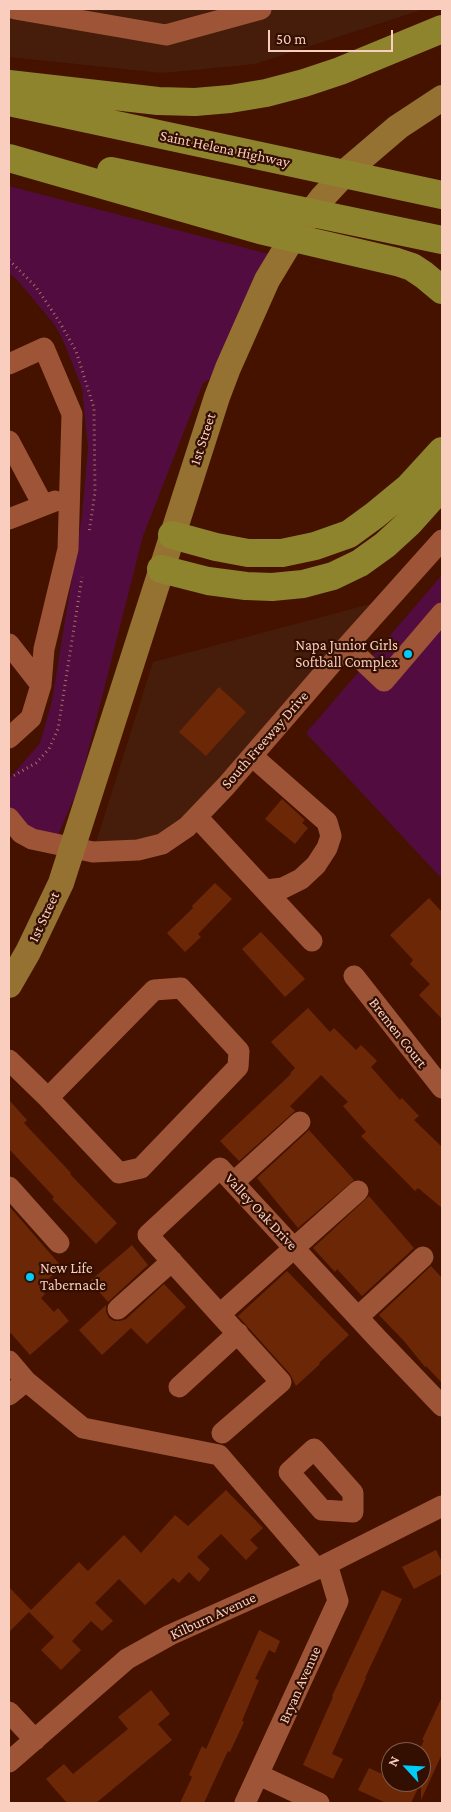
<!DOCTYPE html>
<style>
body{margin:0}
#map{position:relative;width:451px;height:1812px;overflow:hidden;background:#451200;font-family:"Crimson Pro",serif}
canvas{display:block}
.frame{position:absolute;inset:0;border:10px solid #f9cebe;pointer-events:none}
.north{position:absolute;left:381px;top:1742px;width:50px;height:50px;box-sizing:border-box;background:#330f02;border:1px solid #825b4d;border-radius:50%;rotate:295deg;font-size:14px;font-weight:700;line-height:20px;text-align:center;color:#f9cebe}
.north::after{content:'';display:block;margin:auto;width:18px;height:22px;background:#01cbf9;clip-path:polygon(50% 0,100% 100%,50% 72%,0 100%)}
.scale{position:absolute;left:268px;top:30px;width:125px;height:22px;box-sizing:border-box;border:2px solid #f9cebe;border-top:0;padding-left:6px;font-size:15px;line-height:18px;white-space:nowrap;color:#f9cebe;-webkit-text-stroke:4px #330f02;paint-order:stroke}
</style>
<div id="map">
<canvas width="451" height="1812"></canvas>
<div class="frame"></div>
<div class="north">N</div>
<div class="scale">50 m</div>
</div>
<script>
const ctx = document.querySelector('canvas').getContext('2d');
ctx.lineJoin = 'round';
function fill(path, color) {
  ctx.fillStyle = color;
  ctx.fill(path, 'evenodd');
}
function poly(rows) {
  const path = new Path2D();
  for (const r of rows) {
    path.moveTo(r[0], r[1]);
    for (let i = 2; i < r.length; i += 2) path.lineTo(r[i], r[i + 1]);
  }
  return path;
}
function stroke(path, color, width, dash) {
  ctx.strokeStyle = color;
  ctx.lineWidth = width;
  ctx.lineCap = dash ? 'butt' : 'round';
  ctx.setLineDash(dash || []);
  ctx.stroke(path);
}
function label(font, color, halo, rows, align = 'center') {
  ctx.font = font + ' "Crimson Pro",serif';
  ctx.lineWidth = 4.5;
  ctx.setLineDash([]);
  ctx.textBaseline = 'middle';
  ctx.strokeStyle = halo;
  ctx.fillStyle = color;
  for (const [text, x, y, turn = 0] of rows) {
    ctx.save();
    ctx.translate(x, y);
    ctx.rotate((+turn || 0) * Math.PI / 180);
    ctx.textAlign = isNaN(turn) ? turn : align;
    if (halo) ctx.strokeText(text, 0, 0);
    ctx.fillText(text, 0, 0);
    ctx.restore();
  }
}
const built = poly([
 [9,9,424,9,255,64,162,73,9,57],
 [389,599,187,827,93,852,153,662]
]);
const green = poly([
 [9,186,280,257,228,368,203,383,143,536,79,787,54,844,9,818,9,779,40,743,52,701,82,516,88,448,82,388,63,340,54,324,18,281,9,273],
 [442,575,442,879,306,733]
]);
const building = poly([
 [219,687,246,712,206,756,179,732],
 [282,799,305,820,302,823,308,828,295,844,265,819],
 [215,883,232,899,198,934,201,937,185,952,167,933,193,908,192,906],
 [429,898,442,912,442,1019,419,995,430,984,410,964,413,960,390,935],
 [261,932,305,979,285,997,242,949],
 [308,1008,330,1032,334,1028,356,1050,361,1045,377,1061,371,1067,400,1100,402,1098,419,1116,414,1120,442,1147,442,1208,418,1188,415,1191,361,1136,366,1132,343,1106,348,1102,321,1075,290,1106,295,1111,239,1161,220,1141,291,1074,290,1073,295,1068,271,1042],
 [9,1100,27,1120,24,1123,71,1173,70,1174,117,1223,96,1244,52,1199,54,1197,9,1149],
 [309,1130,354,1180,298,1228,257,1178],
 [369,1196,414,1248,362,1296,337,1269,335,1272,313,1248],
 [9,1206,62,1267,39,1287,45,1294,41,1298,54,1312,58,1308,69,1321,30,1355,9,1331],
 [132,1245,148,1265,108,1302,90,1281],
 [431,1266,442,1278,442,1383,426,1366,425,1367,404,1341,379,1315],
 [287,1271,349,1335,319,1363,320,1364,296,1386,290,1374,238,1316],
 [164,1284,186,1307,147,1344,131,1328,102,1355,79,1330,106,1305,106,1312,109,1318,114,1321,120,1321,126,1319],
 [226,1490,263,1528,250,1540,258,1548,246,1560,221,1534,197,1557,210,1569,199,1582,189,1572,179,1583,173,1578,145,1605,119,1579,95,1603,113,1621,102,1631,91,1621,72,1641,81,1650,61,1670,41,1650,54,1637,29,1612,9,1632,9,1587,31,1610,79,1562,88,1571,124,1535,141,1553,175,1515,188,1526],
 [436,1550,442,1562,442,1574,414,1589,402,1567],
 [382,1590,402,1599,365,1678,366,1678,332,1754,343,1759,333,1779,303,1765,333,1697,332,1696],
 [259,1630,280,1641,275,1653,269,1650,255,1679,259,1680,242,1721,244,1722,230,1752,228,1751,204,1803,180,1803,192,1777,189,1775,202,1746,206,1749],
 [151,1690,170,1714,158,1724,172,1740,96,1803,67,1803,46,1779,64,1764,73,1774,128,1729,118,1717],
 [442,1697,442,1754,421,1800,421,1782,411,1803,386,1803,358,1790,369,1768,391,1778,391,1782,421,1782,421,1747,424,1740,422,1740]
]);
const path = poly([
 [9,260,36,287,59,321,76,351,94,408,95,492,89,533],
 [9,776,13,776,36,763,49,749,58,729,82,577]
]);
const minor = poly([
 [15,9,166,35,261,9],
 [9,364,44,348,72,414,68,549,44,649,41,685,31,718,9,738],
 [9,441,43,505],
 [9,519,55,501],
 [9,644,41,685],
 [347,646,384,681,442,613],
 [252,756,327,822,331,836,327,848,316,865,301,879,283,888,266,890],
 [197,817,312,941],
 [9,818,21,833,32,839,93,852,138,850,162,844,187,827,226,786,347,646,442,540],
 [354,976,442,1088],
 [9,1060,48,1098,119,1173,141,1168,238,1067,239,1051,181,988,154,990,48,1098],
 [234,1182,300,1122],
 [9,1187,59,1243],
 [118,1309,172,1261],
 [220,1314,358,1191],
 [358,1317,423,1257],
 [9,1361,26,1381,83,1428,219,1455,317,1569],
 [179,1387,238,1333],
 [9,1395,26,1381],
 [222,1433,281,1382,148,1235,220,1168,377,1338,442,1406],
 [314,1449,353,1493,353,1512,322,1510,289,1472,314,1449],
 [9,1712,35,1740],
 [9,1762,127,1659,170,1635,317,1569,442,1506],
 [259,1775,319,1803],
 [245,1803,338,1601,327,1564]
]);
const major = poly([
 [9,985,28,952,61,883,217,397,228,368,267,280,296,232,323,197,350,168,398,127,442,98]
]);
const highway = poly([
 [9,84,158,101,195,102,230,99,266,93,304,83,340,71,442,29],
 [9,102,442,195],
 [9,158,260,230,397,262,412,267,424,275,442,290],
 [111,171,442,240],
 [172,535,216,547,248,553,282,553,315,546,349,534,375,515,409,487,442,451],
 [161,569,208,581,246,586,272,587,303,584,333,576,360,563,385,545,409,523,442,486]
]);
const markers = [
 [408,654,5,"#01cbf9"],
 [30,1277,5,"#01cbf9"]
];
const streetNames = [
 ["Saint Helena Highway",225,149,12],
 ["1st Street",203,439,-72],
 ["South Freeway Drive",265,740,-49],
 ["1st Street",44,917,-65],
 ["Bremen Court",398,1033,52],
 ["Valley Oak Drive",261,1212,47],
 ["Kilburn Avenue",213,1616,-25],
 ["Bryan Avenue",300,1685,-66]
];
const poiNames = [
 ["Napa Junior Girls",398,645],
 ["Softball Complex",398,662],
 ["New Life",40,1268,"left"],
 ["Tabernacle",40,1285,"left"]
];
fill(built, '#461c0b');
fill(green, '#520c3f');
fill(building, '#6c2806');
stroke(path, '#a27362', 3, [1, 4]);
stroke(minor, '#9e5537', 21);
stroke(major, '#957132', 26);
stroke(highway, '#8f842e', 28);
for (const [x, y, r, color] of markers) {
  const dot = new Path2D();
  dot.arc(x, y, r, 0, 2 * Math.PI);
  ctx.fillStyle = color;
  ctx.fill(dot);
  stroke(dot, '#330f02', 2);
}
label('15px', '#f9cebe', '#330f02', streetNames);
label('15px', '#f9cebe', '#330f02', poiNames, 'right');
</script>
